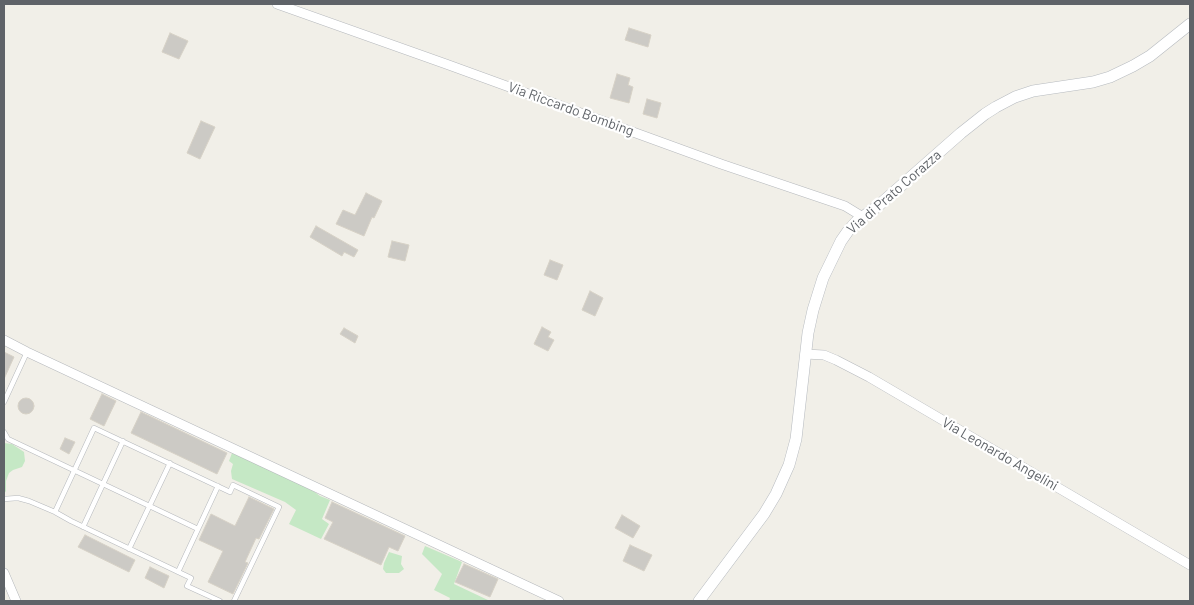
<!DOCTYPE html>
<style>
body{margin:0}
#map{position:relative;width:1194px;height:605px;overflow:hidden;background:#f1efe8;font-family:Barlow,sans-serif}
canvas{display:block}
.frame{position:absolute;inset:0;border:5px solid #5f6368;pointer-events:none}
</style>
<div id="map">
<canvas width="1194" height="605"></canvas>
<div class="frame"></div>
</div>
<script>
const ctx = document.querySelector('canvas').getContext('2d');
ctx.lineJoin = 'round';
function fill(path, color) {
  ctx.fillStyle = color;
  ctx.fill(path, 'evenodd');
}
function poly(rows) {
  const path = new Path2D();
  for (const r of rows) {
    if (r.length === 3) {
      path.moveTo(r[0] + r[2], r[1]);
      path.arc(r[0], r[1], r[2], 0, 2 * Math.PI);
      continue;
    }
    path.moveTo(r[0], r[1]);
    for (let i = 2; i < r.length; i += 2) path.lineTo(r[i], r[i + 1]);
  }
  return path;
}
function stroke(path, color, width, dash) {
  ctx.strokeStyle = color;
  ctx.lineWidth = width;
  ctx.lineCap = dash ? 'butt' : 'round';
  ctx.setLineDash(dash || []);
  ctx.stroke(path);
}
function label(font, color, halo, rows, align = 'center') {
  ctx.font = font + ' Barlow,sans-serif';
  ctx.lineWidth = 4.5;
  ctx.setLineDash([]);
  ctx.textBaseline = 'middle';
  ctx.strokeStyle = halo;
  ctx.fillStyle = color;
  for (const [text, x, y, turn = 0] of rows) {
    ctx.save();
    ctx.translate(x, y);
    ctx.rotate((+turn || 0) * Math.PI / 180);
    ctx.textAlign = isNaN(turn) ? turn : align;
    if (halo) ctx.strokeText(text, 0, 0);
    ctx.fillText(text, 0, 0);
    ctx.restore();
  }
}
const green = poly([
 [4,443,12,444,24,452,25,461,22,467,13,470,9,473,6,481,6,491,4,494],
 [232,453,307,486,320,496,330,500,322,519,329,524,321,539,289,524,296,510,285,502,232,479,231,471,233,464,229,461],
 [425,546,462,562,454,584,490,601,449,601,450,598,434,590,442,574,422,554],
 [389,552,402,556,401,564,404,569,399,573,386,573,383,569,384,563]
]);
const building = poly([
 [629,28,651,35,648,47,625,40,629,28],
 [170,33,188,41,179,59,162,52,170,33],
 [617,74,630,78,628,85,633,87,629,103,610,98,617,74],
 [647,99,661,103,657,118,643,114,647,99],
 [201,121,215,127,200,159,187,153,201,121],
 [366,193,382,201,374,218,372,217,364,236,336,224,343,210,355,215,366,193],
 [316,226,358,250,354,257,344,252,342,256,310,237,316,226],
 [392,241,409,245,405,261,388,257,392,241],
 [550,260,563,265,557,280,544,275,550,260],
 [590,291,603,298,595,316,582,310,590,291],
 [542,327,551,332,548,337,554,340,548,351,534,344,542,327],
 [344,328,358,336,355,343,340,334,344,328],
 [4,352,14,357,4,379,4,352],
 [102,394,116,401,104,426,90,419,102,394],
 [26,406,8],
 [141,412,227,453,217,474,131,433,141,412],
 [65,438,75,442,69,454,60,449,65,438],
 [249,497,274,509,259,539,256,538,245,562,248,563,233,594,208,582,223,551,199,540,211,514,235,526,249,497],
 [332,502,405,536,398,551,389,547,381,565,324,539,333,522,325,518,332,502],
 [622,515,640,526,633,538,615,528,622,515],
 [85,535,135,560,129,572,78,547,85,535],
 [630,545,652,555,644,571,623,561,630,545],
 [464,564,498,579,490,597,455,582,464,564],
 [150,567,169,576,164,588,145,578,150,567]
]);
const lane = poly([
 [4,402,27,352],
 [4,432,8,439,198,529],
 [4,499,18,498,29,501,55,512,71,521,191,578,187,586,220,601],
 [55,512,94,428,230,492,233,485,279,507,234,601],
 [83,527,123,441],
 [129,549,170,463],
 [178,572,218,486]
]);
const street = poly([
 [277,4,446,64,721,164,845,206,863,217],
 [4,340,27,352,559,601],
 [805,354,824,355,836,360,869,377,1190,565],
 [4,573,16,601]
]);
const secondary = poly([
 [699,601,764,514,776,494,789,465,796,439,808,333,813,310,823,278,841,241,848,231,857,221,878,206,961,133,985,114,996,107,1015,97,1033,91,1093,82,1110,77,1133,66,1150,56,1190,24]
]);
const streetNames = [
 ["Via Riccardo Bombing",571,109,20],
 ["Via di Prato Corazza",894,192,-41],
 ["Via Leonardo Angelini",1000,454,30]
];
fill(green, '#c5e8c5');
fill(building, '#cccac5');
stroke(building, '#d6d1c6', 1);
stroke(lane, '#b5b8bc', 5.5);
stroke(street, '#b5b8bc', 10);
stroke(secondary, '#b6babf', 12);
stroke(lane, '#fff', 4.5);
stroke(street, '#fff', 9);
stroke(secondary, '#fff', 11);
label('14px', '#5f6368', '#fff', streetNames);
</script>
